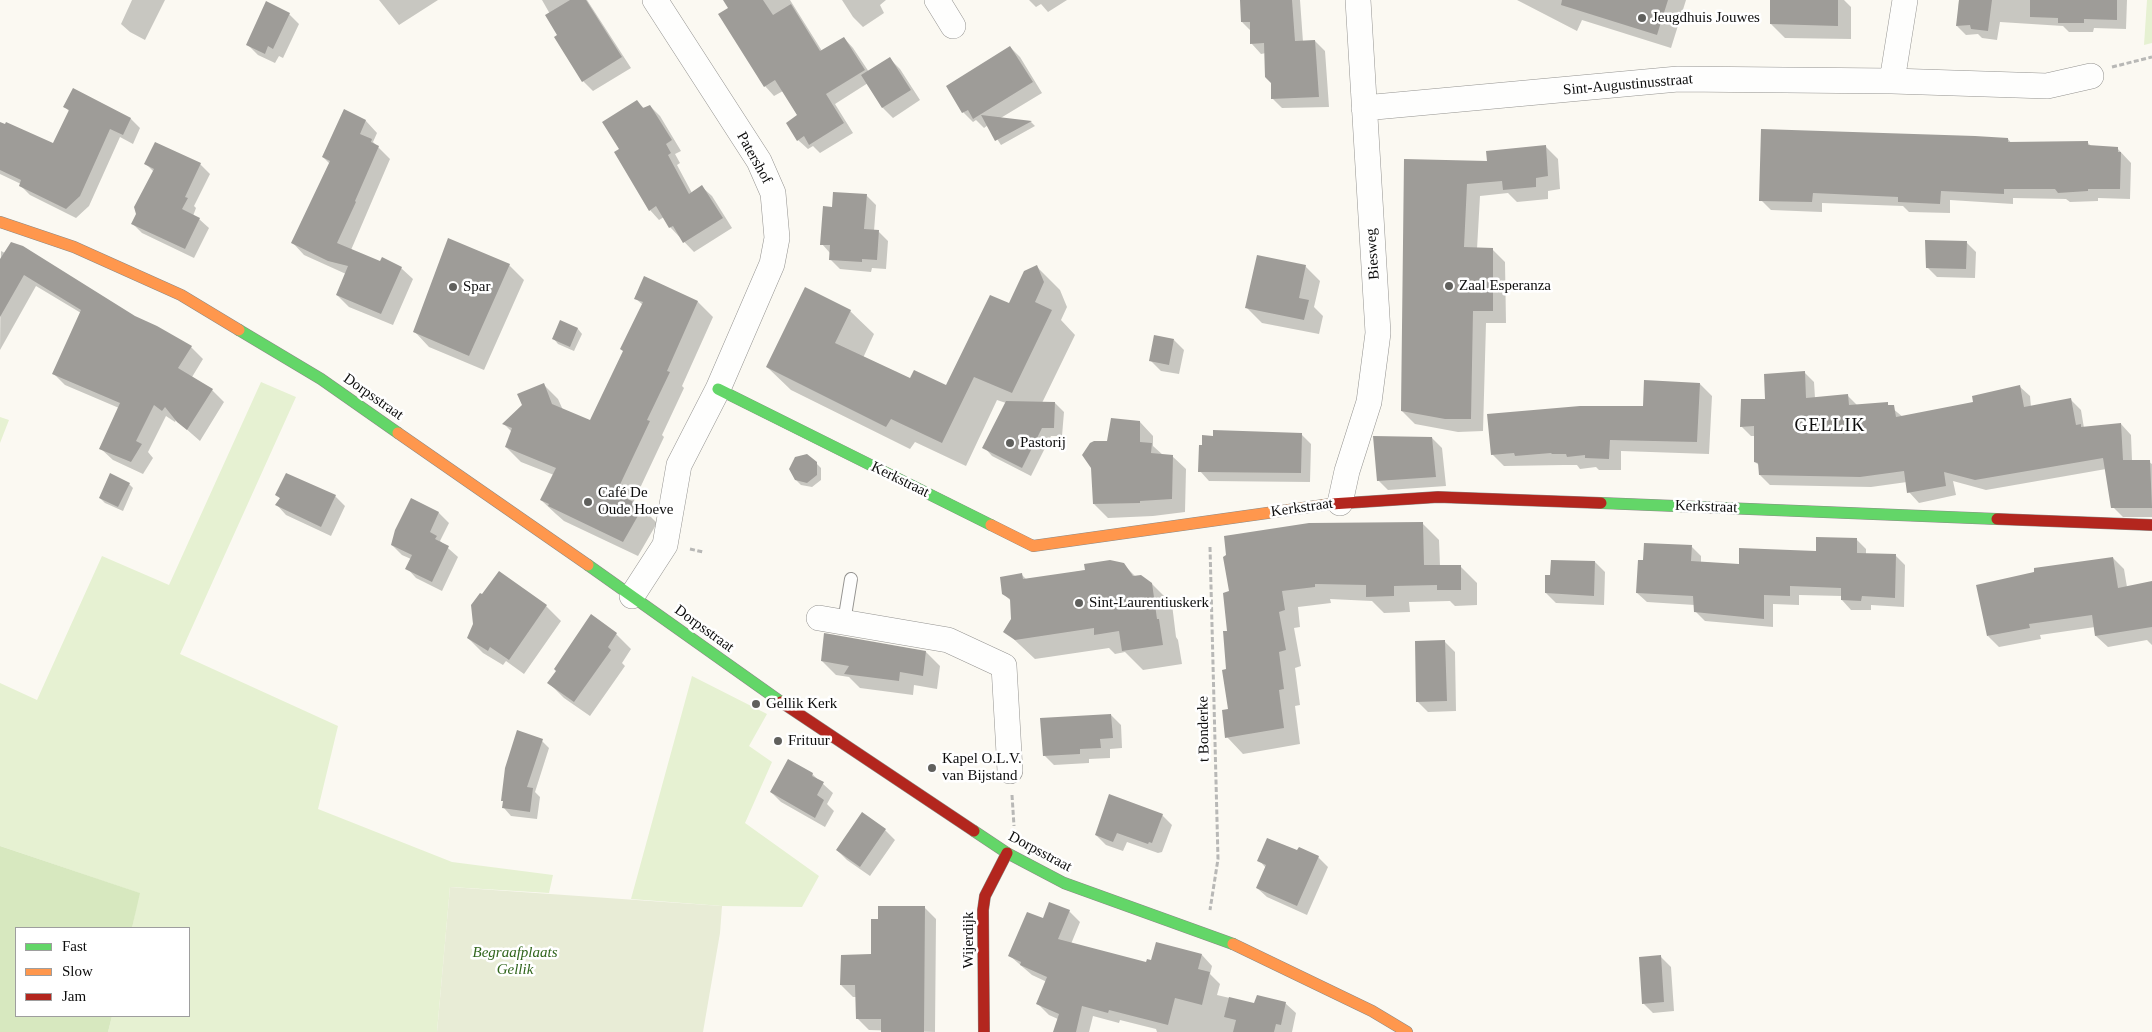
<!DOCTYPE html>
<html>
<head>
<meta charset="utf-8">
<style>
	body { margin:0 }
	#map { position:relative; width:2152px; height:1032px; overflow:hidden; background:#fbf9f2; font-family:Georgia,serif }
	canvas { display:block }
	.legend { position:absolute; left:15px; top:927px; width:175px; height:90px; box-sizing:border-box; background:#fff; border:1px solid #9e9e9e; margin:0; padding:6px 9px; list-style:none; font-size:15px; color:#0d0d0d }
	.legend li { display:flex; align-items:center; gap:10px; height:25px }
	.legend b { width:25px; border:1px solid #9e9e9e }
</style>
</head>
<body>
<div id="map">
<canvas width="2152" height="1032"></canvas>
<ul class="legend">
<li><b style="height:6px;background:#63d668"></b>Fast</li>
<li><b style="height:6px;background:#ff974d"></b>Slow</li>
<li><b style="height:6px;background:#b3261e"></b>Jam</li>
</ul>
</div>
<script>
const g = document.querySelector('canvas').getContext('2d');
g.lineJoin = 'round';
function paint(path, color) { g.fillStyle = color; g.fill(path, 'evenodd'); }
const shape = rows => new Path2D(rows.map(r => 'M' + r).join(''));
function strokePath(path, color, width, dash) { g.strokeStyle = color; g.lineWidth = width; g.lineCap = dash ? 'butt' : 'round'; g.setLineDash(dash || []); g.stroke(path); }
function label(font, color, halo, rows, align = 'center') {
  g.font = font + ' Georgia,serif'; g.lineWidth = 5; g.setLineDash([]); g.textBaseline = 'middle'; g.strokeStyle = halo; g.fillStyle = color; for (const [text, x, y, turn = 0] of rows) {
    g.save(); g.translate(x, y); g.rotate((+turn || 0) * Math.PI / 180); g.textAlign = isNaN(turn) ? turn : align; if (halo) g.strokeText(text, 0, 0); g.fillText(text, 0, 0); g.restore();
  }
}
const green = shape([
	[2147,0,2152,0,2152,43,2144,45],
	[261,382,296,397,180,654,338,726,318,809,452,862,553,875,549,893,450,887,437,1032,108,1032,112,1016,189,1016,189,928,132,928,139,893,0,846,0,683,37,700,102,556,169,585],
	[0,417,9,420,0,443],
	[692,676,767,714,749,746,772,762,745,823,819,876,802,907,722,906,631,899]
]);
const forest = shape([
	[0,846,140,893,132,928,16,928,16,1016,112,1016,108,1032,0,1032]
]);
const cemetery = shape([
	[450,887,722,906,720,933,703,1032,437,1032]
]);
const shadow = shape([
	[132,0,165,0,145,40,130,32,121,24],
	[379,0,438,0,399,25],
	[542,0,587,0,631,68,593,91,583,81,559,35,550,14],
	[744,0,790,0,822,51,844,38,853,48,869,72,890,59,900,69,920,100,893,118,883,108,868,83,835,104,853,133,820,153,813,146,808,149,798,140,798,116,783,91,774,96,765,86],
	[842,0,886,0,880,5,884,13,863,27,853,17],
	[1029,0,1067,0,1048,12,1041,4,1036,7],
	[1242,0,1300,0,1303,42,1315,41,1325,51,1329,107,1282,108,1272,98,1272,82,1266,53,1261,54,1252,44,1251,31,1242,22],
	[1517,0,1686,0,1671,48,1582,20,1577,31],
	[1771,0,1844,0,1851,7,1851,39,1785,38,1771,24],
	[1959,0,2127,0,2126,29,2094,28,2093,32,2069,32,2063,26,2000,22,1997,40,1982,38,1978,34,1966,35,1957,26],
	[289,14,299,24,283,58,279,56,275,63,258,55,248,45],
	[1010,47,1020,57,1042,93,999,119,1031,122,1035,126,1001,145,988,125,984,128,976,120,973,122,963,112],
	[74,90,131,119,140,128,133,144,120,137,89,206,76,218,30,195,20,185,21,184,0,174,0,124,53,145,70,112,65,107],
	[637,102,645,109,650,106,660,116,681,151,675,154,680,163,677,165,692,193,702,187,712,196,732,228,694,252,670,227,664,217,659,220,650,210,621,150],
	[345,111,366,121,377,133,373,142,390,159,351,250,380,263,401,268,413,279,393,325,349,307,337,295,346,274,304,255,293,243,330,164,323,157],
	[2008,139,2012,144,2087,142,2091,146,2117,148,2131,163,2130,199,2098,198,2098,201,2070,202,2066,199,2013,198,2013,204,1950,200,1950,213,1909,212,1903,206,1822,203,1822,212,1771,210,1761,200],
	[156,143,200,164,210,174,194,206,196,208,193,216,199,219,209,228,194,258,142,233,133,224,154,172,146,164],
	[1545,146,1558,159,1560,189,1548,191,1548,199,1517,202,1508,193,1480,196,1477,249,1492,249,1505,262,1506,323,1486,323,1483,431,1458,432,1415,424,1402,411,1405,160,1488,162],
	[866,195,876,205,874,231,878,231,888,241,886,269,872,268,871,272,840,269,830,259,830,253,822,244,833,208],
	[1926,242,1966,242,1976,252,1975,278,1937,277,1927,267],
	[1,251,134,317,191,347,203,359,192,377,212,390,224,402,200,441,176,420,175,422,166,416,148,452,153,458,143,474,113,460,100,448,119,408,65,385,53,373,81,313,36,286,0,350],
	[509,265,524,280,484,370,429,347,415,332],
	[1305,266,1320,281,1314,307,1323,316,1319,334,1262,323,1247,308],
	[1037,267,1060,290,1067,307,1061,320,1075,335,1042,403,1055,403,1064,412,1062,436,1051,436,1031,476,992,456,984,447,1006,403,997,400,966,466,915,442,910,449,791,390,767,367,850,311,874,334,863,358,910,380,946,387],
	[645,277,698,302,713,317,682,386,684,388,662,435,664,437,633,503,642,508,657,523,638,556,564,521,556,514,541,500,554,475,521,462,506,447,512,432,504,424,543,384,558,399,563,410,590,422,624,351,643,305,635,298],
	[561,322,578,329,582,334,574,351,558,344,554,339],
	[1174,340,1184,350,1179,374,1161,371,1151,361],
	[1804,372,1814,382,1815,398,1848,396,1858,406,1887,404,1903,417,1974,403,2019,386,2030,396,2031,407,2071,400,2081,410,2084,428,2121,424,2131,435,2132,461,2149,462,2152,464,2152,517,2123,517,2113,507,2106,469,1986,490,1953,481,1956,495,1919,503,1909,492,1907,482,1871,487,1770,485,1760,475,1760,466,1755,462,1756,436,1751,436,1741,426,1766,400],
	[1700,384,1712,396,1709,454,1621,451,1621,470,1599,470,1596,467,1580,469,1577,465,1564,465,1504,466,1492,454,1644,407],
	[1140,422,1153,436,1153,446,1163,455,1172,456,1186,469,1185,512,1153,516,1108,518,1094,504],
	[1301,434,1311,444,1310,482,1209,481,1200,471],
	[1432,438,1442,448,1446,486,1388,490,1378,480],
	[816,463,821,468,821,480,812,487,801,485,796,480],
	[129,484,133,488,123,511,105,503,100,498],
	[277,495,335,496,345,506,331,536,286,515,277,505,281,499],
	[412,499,439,513,449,523,440,541,458,557,442,591,416,578,407,568,411,559,402,555,392,545],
	[1423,524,1439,540,1440,566,1460,566,1477,583,1477,605,1455,606,1450,601,1409,602,1410,612,1384,613,1372,601,1330,599,1331,603,1298,607,1300,627,1294,628,1301,666,1295,668,1300,705,1295,706,1300,744,1243,754,1227,737,1230,710,1228,632,1224,594],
	[1856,539,1866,549,1866,555,1896,556,1905,565,1904,607,1871,605,1871,610,1851,610,1842,600,1842,596,1799,595,1799,605,1773,604,1773,627,1705,621,1695,611,1695,605,1647,602,1637,593,1644,561,1691,546,1701,556,1701,562,1740,565,1817,552],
	[2113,558,2124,569,2127,587,2152,583,2152,645,2147,640,2108,647,2096,636,2095,627,2040,635,2041,639,1999,647,1988,636],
	[1595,562,1605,572,1604,605,1556,603,1546,593,1552,576],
	[1123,564,1136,577,1152,584,1172,604,1176,637,1178,640,1182,664,1143,670,1125,652,1115,654,1109,648,1035,659,1005,631,1013,619,1011,601,1004,594,1022,575,1027,580],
	[546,606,561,621,524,674,506,661,503,665,483,653,468,638],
	[591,616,616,634,631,649,622,663,625,666,590,716,564,698,549,683],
	[1445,642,1455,652,1456,711,1428,712,1418,702],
	[926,652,940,666,937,689,914,685,913,695,860,688,849,677,836,675,822,661],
	[1111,715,1121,725,1122,748,1110,749,1110,758,1089,759,1089,763,1054,765,1044,755],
	[542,741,549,748,535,792,540,797,537,819,511,816,504,808],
	[812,774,833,793,827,804,834,811,825,827,781,802,771,792],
	[1162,815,1172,825,1162,852,1158,853,1127,842,1123,851,1106,845,1096,835],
	[885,830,895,840,870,876,847,860,837,850],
	[1298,852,1318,857,1328,867,1307,915,1267,897,1257,888,1266,868,1259,860],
	[924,907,936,919,935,1032,869,1030,857,1018,857,997,853,997,841,985,872,955,879,920],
	[1069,911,1080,922,1071,944,1147,964,1202,955,1212,966,1210,974,1220,984,1217,995,1255,1004,1285,1003,1296,1013,1292,1032,1157,1032,1156,1029,1120,1020,1119,1023,1093,1016,1089,1032,1054,1032,1058,1019,1049,1015,1038,1004,1047,982,1032,975,1010,956,1043,919],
	[1661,957,1671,967,1674,1011,1653,1013,1643,1003]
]);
const building = shape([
	[570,0,586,0,622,57,582,82,554,37,557,35,545,15],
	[723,0,763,0,773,15,791,4,820,51,844,37,865,70,826,94,844,123,809,145,804,136,797,141,786,123,797,115,775,80,764,87,718,14,728,8],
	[1240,0,1292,0,1295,41,1315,40,1319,97,1271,99,1271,83,1265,77,1264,43,1250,44,1250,22,1241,22],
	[1562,0,1668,0,1657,35,1561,5],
	[1770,0,1838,0,1838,26,1770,24],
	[1959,0,1992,0,1988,31,1971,29,1970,25,1956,26],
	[2030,0,2117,0,2117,20,2084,19,2084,23,2058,23,2058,18,2030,17],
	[266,1,290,13,273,49,268,46,265,54,246,45],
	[1010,46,1033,82,973,119,968,110,962,113,946,86],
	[890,57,911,90,882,108,861,75],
	[73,88,131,118,123,135,110,129,80,196,66,209,19,186,21,180,0,170,0,122,5,124,6,122,53,143,69,110,63,107],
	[637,100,643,108,650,105,672,140,666,144,671,153,668,155,689,194,702,185,723,218,683,243,673,226,669,228,656,206,649,211,614,152,619,149,602,122],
	[344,109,366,120,360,134,372,139,371,142,379,146,355,201,356,202,337,243,380,261,382,257,402,267,381,314,336,295,348,266,328,261,291,243,330,161,322,157],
	[981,115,1032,121,995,141],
	[1761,129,1975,136,2008,138,2008,142,2088,141,2088,145,2118,147,2118,152,2121,152,2120,189,2088,189,2088,191,2058,193,2055,189,2004,189,2004,194,1941,191,1940,204,1898,202,1898,197,1813,193,1812,202,1759,201],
	[155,142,201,163,185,197,188,198,182,209,200,218,185,249,131,224,136,214,134,207,154,169,144,164],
	[1546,145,1548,176,1536,178,1536,187,1503,190,1502,181,1467,184,1464,247,1493,248,1493,311,1473,311,1471,419,1445,419,1401,411,1404,159,1487,161,1486,151],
	[833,192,867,194,864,229,879,230,877,260,862,259,862,262,829,260,830,245,820,245,823,206,832,207],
	[448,238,510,264,469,356,413,332],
	[1925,240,1967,241,1966,269,1926,268],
	[11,242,23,246,135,316,157,326,192,346,178,368,213,389,187,430,177,422,165,407,162,411,154,405,136,441,142,444,131,462,99,449,120,403,52,374,81,310,24,275,0,317,0,259],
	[1257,255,1306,265,1299,298,1309,300,1304,320,1245,308],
	[1037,265,1044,282,1035,302,1052,310,1012,393,974,377,942,443,891,419,886,427,766,367,805,287,851,310,835,343,910,378,914,370,946,385,990,295,1009,303,1024,271],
	[644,276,698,301,667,371,670,372,647,420,650,421,616,493,643,507,623,542,548,506,549,504,540,500,556,468,505,447,512,428,502,424,522,405,517,394,544,383,552,404,590,420,623,351,620,349,643,302,634,299],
	[560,320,578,328,570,347,552,339],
	[1154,335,1174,339,1169,365,1149,361],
	[1805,371,1806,398,1848,394,1849,405,1888,402,1888,405,1894,405,1896,417,1973,402,1972,396,2020,385,2024,407,2071,398,2076,425,2081,424,2081,427,2121,423,2123,460,2150,460,2152,508,2111,508,2103,458,1975,480,1944,472,1946,486,1907,493,1904,471,1860,477,1759,475,1758,463,1754,462,1754,426,1740,427,1741,399,1765,399,1764,374],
	[1644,380,1700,383,1697,442,1610,440,1609,459,1585,458,1585,455,1567,457,1566,454,1552,454,1551,453,1515,456,1514,453,1491,455,1487,414,1580,406,1643,406],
	[1006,401,1055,402,1054,428,1042,428,1022,468,982,448],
	[1111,418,1140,421,1140,442,1152,443,1151,453,1173,455,1172,499,1140,501,1140,503,1093,504,1091,468,1082,455,1090,443,1094,441,1107,441],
	[1213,430,1302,433,1301,473,1198,472,1199,445,1202,445,1202,435,1213,436],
	[1373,436,1432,437,1436,477,1377,481],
	[807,454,817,462,817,475,807,483,795,480,789,469,795,457],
	[110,473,130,483,118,507,99,498],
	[286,473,336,495,321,527,275,505,280,498,275,495],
	[411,498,439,512,430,532,437,536,435,539,449,546,432,582,405,569,412,555,391,545,395,530],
	[1423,522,1424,565,1461,565,1461,590,1437,590,1437,585,1394,586,1394,596,1366,597,1366,585,1315,584,1315,587,1282,591,1285,610,1279,612,1286,650,1279,652,1284,689,1279,690,1284,728,1225,738,1222,710,1228,709,1222,670,1226,669,1223,631,1227,631,1223,593,1229,591,1223,557,1226,555,1224,536,1309,523],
	[1816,537,1857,538,1857,553,1896,554,1895,598,1862,596,1861,601,1841,600,1841,588,1790,586,1790,596,1764,595,1764,619,1694,612,1693,596,1636,593,1638,560,1643,560,1644,543,1692,545,1691,561,1739,564,1739,548,1816,551],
	[2113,557,2118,588,2152,581,2152,627,2095,636,2092,615,2029,624,2030,628,1987,636,1976,585,2034,572,2034,568],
	[1110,560,1124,563,1133,576,1141,575,1152,583,1157,619,1159,619,1163,645,1122,651,1119,631,1094,635,1094,628,1015,640,1003,632,1011,619,1010,599,1002,594,1000,577,1022,573,1023,579,1085,570,1084,564],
	[1551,560,1595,561,1594,596,1545,593,1545,575,1550,575],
	[499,571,547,605,509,660,490,647,488,651,467,638,473,624,471,605,480,593,482,594],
	[591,614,617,633,608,647,611,650,574,702,547,683,556,671,554,669],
	[824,633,926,651,923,676,900,672,899,681,844,674,849,666,821,661],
	[1445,640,1447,701,1416,702,1415,641],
	[1111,714,1113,738,1100,739,1101,748,1080,749,1080,754,1043,756,1040,718],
	[517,730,543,739,527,787,533,788,530,812,502,808,503,801,501,801,505,768],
	[788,759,813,773,812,776,824,782,817,795,824,800,815,818,770,792],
	[1109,794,1163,814,1152,843,1149,842,1148,844,1117,833,1113,842,1095,835],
	[862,812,886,829,860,867,836,850],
	[1267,838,1297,850,1299,847,1319,856,1297,906,1256,888,1266,865,1257,861],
	[1049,902,1070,910,1058,939,1146,962,1147,959,1151,960,1156,942,1202,954,1198,969,1210,972,1202,1005,1175,998,1168,1025,1109,1010,1108,1013,1082,1006,1076,1032,1053,1032,1059,1014,1036,1004,1047,977,1020,965,1021,962,1008,956,1027,912,1043,918],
	[878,906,925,906,924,1032,881,1032,881,1019,856,1019,855,985,840,985,841,955,871,954,871,919,878,919],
	[1661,955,1664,1002,1642,1004,1639,957],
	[1257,995,1286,1002,1281,1025,1276,1024,1274,1032,1233,1032,1236,1020,1224,1017,1229,997,1254,1003]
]);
const path = shape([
	[2112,67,2152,57],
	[1210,547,1218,859,1210,910],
	[690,549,703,552],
	[1012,795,1014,826]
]);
const lane = shape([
	[844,622,851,579]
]);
const street = shape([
	[937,0,953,26],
	[1892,81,1905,0],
	[1364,108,1678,79,1892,81,2047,86,2091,76],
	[1340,503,1347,471,1369,402,1378,333,1358,0],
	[632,596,665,545,679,465,718,389,772,264,777,238,773,193,759,161,655,0],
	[819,618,948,640,1004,666,1010,771]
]);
const fast = shape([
	[239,330,321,379,398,433],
	[718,389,991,525],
	[1601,503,1997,519],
	[588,565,781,702],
	[974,831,1007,853,1064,883,1233,944]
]);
const slow = shape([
	[0,222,74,247,181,295,239,330],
	[398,433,588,565],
	[991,525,1033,546,1331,504],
	[1233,944,1372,1011,1407,1032]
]);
const jam = shape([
	[1331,504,1438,497,1601,503],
	[1997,519,2152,525],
	[781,702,974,831],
	[984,1032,983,910,985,896,1007,853]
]);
const markers = [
	[1642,18,5,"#60605d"],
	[1449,286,5,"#60605d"],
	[453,287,5,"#60605d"],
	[1010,443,5,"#60605d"],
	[588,502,5,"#60605d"],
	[1079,603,5,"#60605d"],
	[756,704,5,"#60605d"],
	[778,741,5,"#60605d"],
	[932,768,5,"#60605d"]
];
const poiNames = [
	["Jeugdhuis Jouwes",1652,18],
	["Zaal Esperanza",1459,286],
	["Spar",463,287],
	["Pastorij",1020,443],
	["Café De",598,493],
	["Oude Hoeve",598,510],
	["Sint-Laurentiuskerk",1089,603],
	["Gellik Kerk",766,704],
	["Frituur",788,741],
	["Kapel O.L.V.",942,759],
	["van Bijstand",942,776]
];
const streetNames = [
	["Sint-Augustinusstraat",1628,85,-5],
	["Patershof",754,158,61],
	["Biesweg",1373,254,-94],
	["Dorpsstraat",373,397,35],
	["Kerkstraat",900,480,26],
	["Kerkstraat",1706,507,2],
	["Kerkstraat",1302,508,-8],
	["Dorpsstraat",704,629,36],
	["t Bonderke",1204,729,-91],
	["Dorpsstraat",1040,852,28],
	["Wijerdijk",969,940,-90]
];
const parkNames = [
	["Begraafplaats",515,953],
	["Gellik",515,970]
];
const quarterNames = [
	["GELLIK",1830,426]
];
paint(green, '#e6f1d2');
paint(forest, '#d7e8bf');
paint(cemetery, '#e8ecd6');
paint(shadow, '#0003');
paint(building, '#9e9c98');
strokePath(lane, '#949390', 14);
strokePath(street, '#949390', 26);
strokePath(fast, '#8b8a87', 12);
strokePath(slow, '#8b8a87', 12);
strokePath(jam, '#8b8a87', 12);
strokePath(path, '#b8b8b6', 3, [5, 2.5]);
strokePath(lane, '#fefefd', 12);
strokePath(street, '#fefefd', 25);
strokePath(fast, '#63d668', 11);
strokePath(slow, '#ff974d', 11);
strokePath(jam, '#b3261e', 11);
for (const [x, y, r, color] of markers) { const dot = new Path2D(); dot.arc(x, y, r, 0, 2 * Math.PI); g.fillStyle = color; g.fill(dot); strokePath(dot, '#fff', 2); }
label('15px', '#0d0d0d', '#fff', poiNames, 'left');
label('15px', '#0d0d0d', '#fff', streetNames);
label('italic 15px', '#31661d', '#fff', parkNames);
g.letterSpacing = '1px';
label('18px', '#0d0d0d', '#fff', quarterNames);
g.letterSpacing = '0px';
</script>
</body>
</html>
